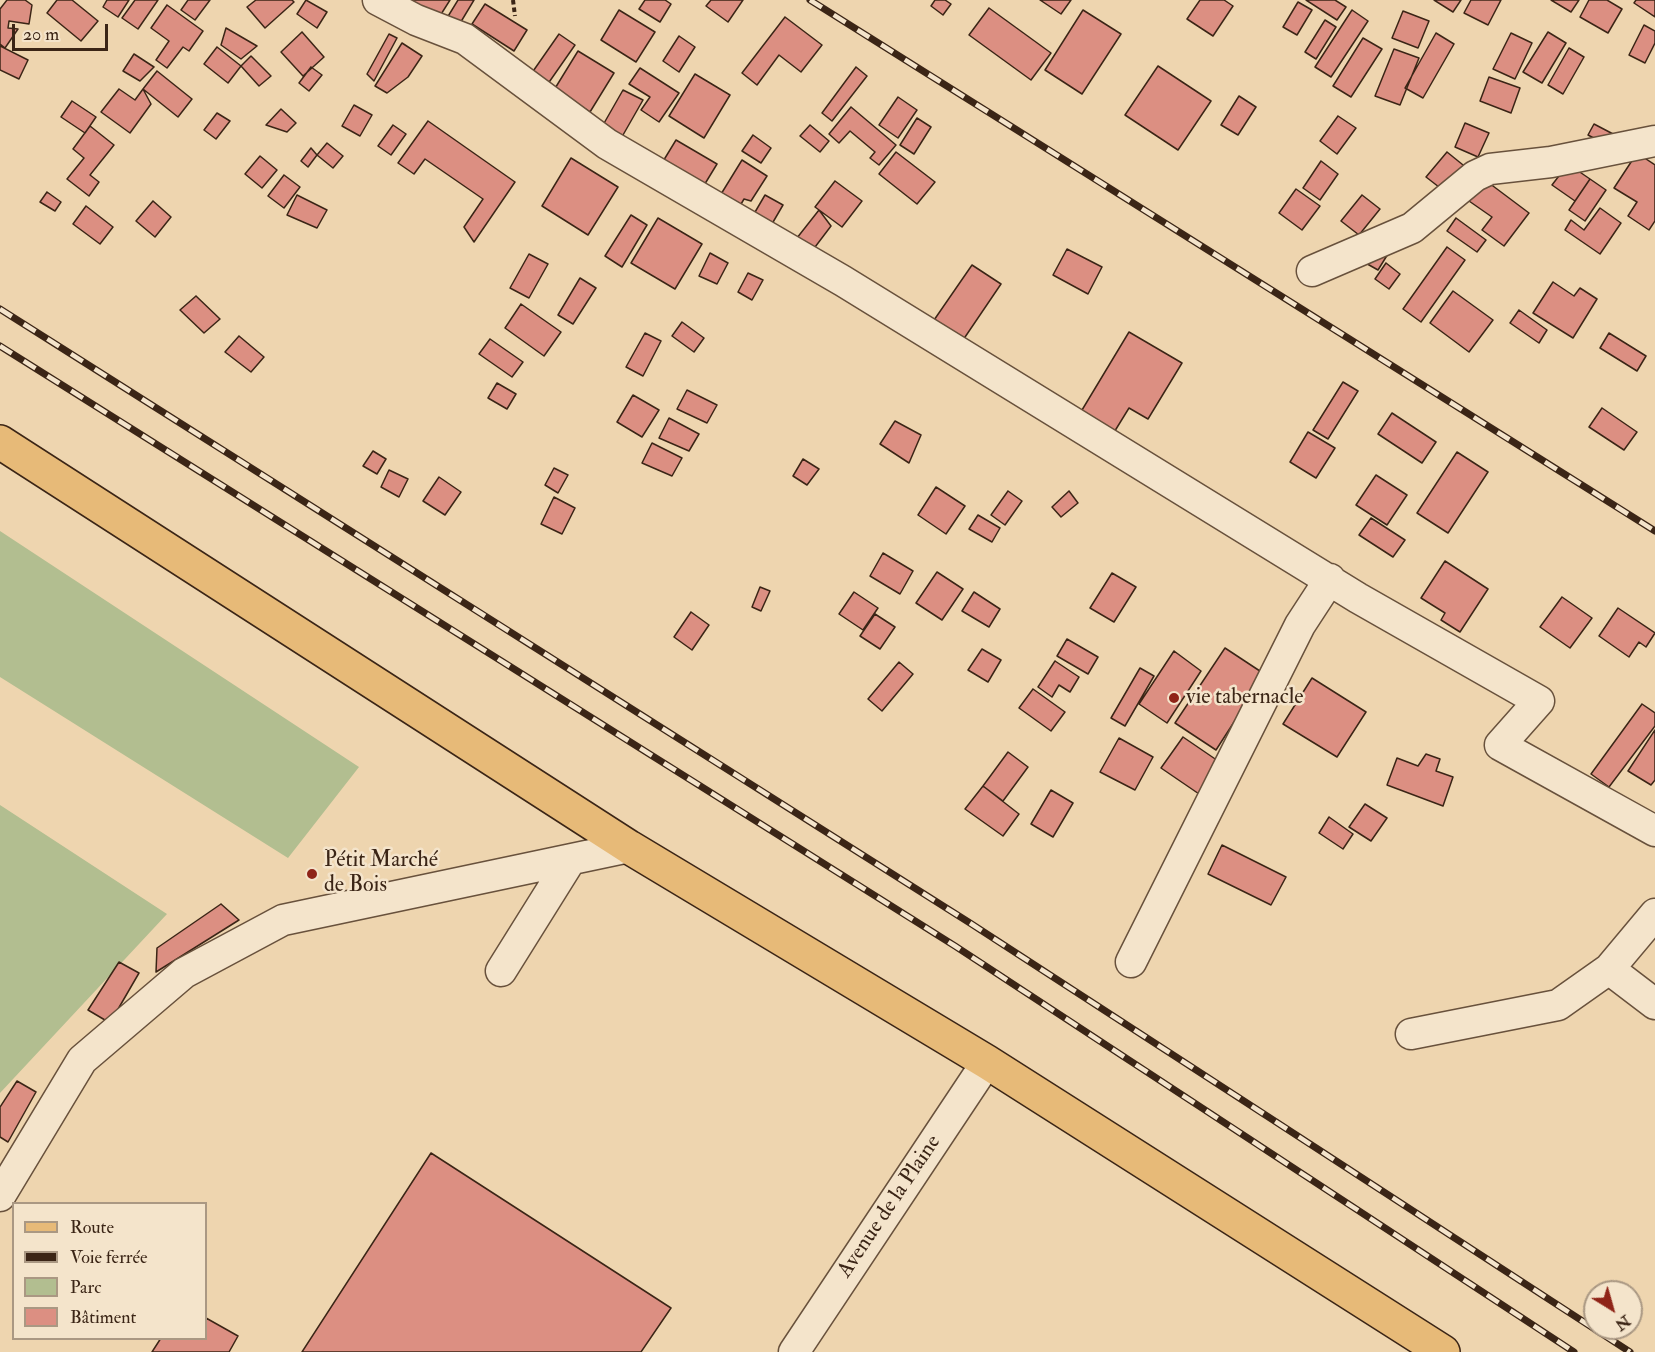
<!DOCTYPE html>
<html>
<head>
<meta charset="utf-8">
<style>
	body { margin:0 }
	#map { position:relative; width:1655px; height:1352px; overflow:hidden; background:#eed5af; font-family:"IM FELL Double Pica",serif }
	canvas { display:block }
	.legend { position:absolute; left:12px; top:1202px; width:195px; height:138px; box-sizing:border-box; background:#f4e4cb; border:2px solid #aa9883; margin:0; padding:8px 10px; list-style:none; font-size:18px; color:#3b2516 }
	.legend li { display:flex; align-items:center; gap:12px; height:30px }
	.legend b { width:30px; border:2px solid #aa9883 }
	.north { position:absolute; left:1583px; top:1280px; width:60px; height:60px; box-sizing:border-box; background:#f4e4cb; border:2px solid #aa9883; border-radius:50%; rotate:143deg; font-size:16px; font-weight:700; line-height:24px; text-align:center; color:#3b2516 }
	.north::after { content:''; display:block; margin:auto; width:21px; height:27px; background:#8f2418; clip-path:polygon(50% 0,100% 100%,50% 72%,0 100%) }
	.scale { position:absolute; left:12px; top:24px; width:96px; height:27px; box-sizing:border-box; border:3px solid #3b2516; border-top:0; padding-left:8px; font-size:18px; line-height:21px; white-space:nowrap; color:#3b2516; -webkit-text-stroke:4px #f4e4cb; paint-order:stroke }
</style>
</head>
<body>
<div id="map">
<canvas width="1655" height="1352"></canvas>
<ul class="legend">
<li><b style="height:8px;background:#e7ba78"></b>Route</li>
<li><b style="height:8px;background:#3b2516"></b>Voie ferrée</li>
<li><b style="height:16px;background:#b2be90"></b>Parc</li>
<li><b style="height:16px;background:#dc8f82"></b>Bâtiment</li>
</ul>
<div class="north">N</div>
<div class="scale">20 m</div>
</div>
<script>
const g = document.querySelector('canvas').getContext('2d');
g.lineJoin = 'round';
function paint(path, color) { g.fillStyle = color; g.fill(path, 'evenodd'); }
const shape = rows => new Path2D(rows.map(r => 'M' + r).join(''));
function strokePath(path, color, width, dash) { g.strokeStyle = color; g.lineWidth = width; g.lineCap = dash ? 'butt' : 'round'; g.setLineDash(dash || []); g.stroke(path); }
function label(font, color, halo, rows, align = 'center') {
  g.font = font + ' "IM FELL Double Pica",serif'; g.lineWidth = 5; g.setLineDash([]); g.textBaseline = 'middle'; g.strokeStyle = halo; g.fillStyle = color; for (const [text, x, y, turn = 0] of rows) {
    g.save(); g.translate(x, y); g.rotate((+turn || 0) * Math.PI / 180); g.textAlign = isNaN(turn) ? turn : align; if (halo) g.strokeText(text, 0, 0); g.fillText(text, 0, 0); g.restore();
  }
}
const green = shape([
	[0,531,359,767,288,858,0,677],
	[0,805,167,914,0,1093]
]);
const building = shape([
	[7,0,25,0,32,5,29,24,9,21,8,28,18,29,5,48,0,44,0,9,7,0],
	[57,0,72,0,98,21,81,41,47,13,57,0],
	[107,0,129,0,118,17,103,7,107,0],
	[135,0,158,0,138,29,122,18,135,0],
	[188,0,210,0,195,20,181,10,188,0],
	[256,0,292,0,294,2,265,28,247,7,256,0],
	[306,0,327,12,317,28,297,14,306,0],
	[413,0,450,0,438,19,411,2,413,0],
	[458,0,474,0,459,25,447,18,458,0],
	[645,0,665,0,671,4,660,22,639,9,645,0],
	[711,0,743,0,728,22,706,6,711,0],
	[935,0,945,0,951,4,943,15,931,6,935,0],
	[1040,0,1071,0,1061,14,1040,0],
	[1200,0,1224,0,1233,6,1213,36,1187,19,1200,0],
	[1306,0,1335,0,1346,7,1337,20,1306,0],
	[1434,0,1461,0,1453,12,1434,0],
	[1471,0,1501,0,1488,25,1464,13,1471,0],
	[1551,0,1579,0,1571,12,1551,0],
	[1589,0,1607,0,1622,9,1608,33,1580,17,1589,0],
	[1636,0,1655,0,1655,17,1634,3,1636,0],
	[1298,2,1312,10,1297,35,1283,27,1298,2],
	[485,4,527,30,514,51,472,24,485,4],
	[167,5,203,31,189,51,183,47,167,68,156,60,169,41,151,28,167,5],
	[989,8,1051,53,1031,80,969,35,989,8],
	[619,10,655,32,636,62,601,40,619,10],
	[1083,10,1121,34,1082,94,1045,70,1083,10],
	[1352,10,1368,21,1331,77,1315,67,1352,10],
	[1403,11,1429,21,1418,48,1392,38,1403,11],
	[785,17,822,45,801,72,779,55,757,85,742,73,785,17],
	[1325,20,1336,27,1316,59,1305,52,1325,20],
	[1644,25,1655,31,1655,43,1645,63,1629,55,1644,25],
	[226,28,257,46,241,59,221,45,226,28],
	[302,32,324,57,303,76,281,52,302,32],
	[1548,32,1566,43,1542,83,1523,72,1548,32],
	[1436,33,1454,44,1423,98,1405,88,1436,33],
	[1511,33,1532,43,1515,79,1493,69,1511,33],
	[389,34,397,38,374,81,367,74,389,34],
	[559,34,575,45,545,88,529,77,559,34],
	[679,36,695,47,679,72,663,61,679,36],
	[1363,38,1382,49,1351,97,1333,86,1363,38],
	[402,43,422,56,408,77,387,93,375,86,402,43],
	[0,46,28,60,19,79,0,70,0,46],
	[217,47,241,66,228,83,204,64,217,47],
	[1569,48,1584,57,1563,94,1548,85,1569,48],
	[1394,49,1419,58,1400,105,1375,96,1394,49],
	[578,51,614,73,590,112,554,90,578,51],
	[134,54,154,67,140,81,123,71,134,54],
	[251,56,271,76,259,86,241,66,251,56],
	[1158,66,1211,101,1178,150,1125,115,1158,66],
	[311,67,322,75,309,91,299,83,311,67],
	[856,67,867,76,832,121,822,113,856,67],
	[640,68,679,93,659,122,641,110,650,97,629,84,640,68],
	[157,71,192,99,178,117,143,89,157,71],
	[695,74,730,95,704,138,669,116,695,74],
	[1489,77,1520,88,1511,113,1480,101,1489,77],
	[119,89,135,100,143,89,151,104,130,133,101,112,119,89],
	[623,90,643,100,619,142,599,132,623,90],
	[1239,96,1256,107,1238,135,1221,125,1239,96],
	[898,97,917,110,898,138,879,125,898,97],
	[72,101,96,117,85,133,61,117,72,101],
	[354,105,372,115,360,136,342,126,354,105],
	[851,107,896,145,879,165,870,158,875,152,850,131,839,143,829,134,851,107],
	[281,109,296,123,287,132,266,125,281,109],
	[217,113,230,121,216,139,204,130,217,113],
	[1338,116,1356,128,1337,154,1320,141,1338,116],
	[917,118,931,127,914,154,900,145,917,118],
	[428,121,515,182,474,242,464,227,483,199,425,159,414,174,398,163,428,121],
	[1465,123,1489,133,1478,157,1455,147,1465,123],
	[1594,124,1615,135,1609,146,1588,135,1594,124],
	[393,125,406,134,391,155,378,146,393,125],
	[810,125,829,141,820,152,800,136,810,125],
	[90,126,114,145,90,175,99,182,89,196,67,179,84,158,73,149,90,126],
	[753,135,771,148,761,163,742,151,753,135],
	[676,140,717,164,703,187,662,163,676,140],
	[327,143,343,156,333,168,317,155,327,143],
	[311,148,317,155,308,167,301,161,311,148],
	[896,152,935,182,917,204,879,174,896,152],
	[1447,152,1468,169,1448,194,1426,177,1447,152],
	[1637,153,1655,165,1655,221,1649,230,1628,216,1637,202,1614,188,1637,153],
	[260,156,277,170,262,188,245,174,260,156],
	[571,158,618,187,588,235,542,206,571,158],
	[742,160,767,176,751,201,744,199,737,211,718,199,742,160],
	[1321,161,1338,174,1320,200,1303,188,1321,161],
	[1568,164,1590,179,1575,201,1552,185,1568,164],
	[284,175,300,187,284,208,268,196,284,175],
	[1590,179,1606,190,1585,221,1569,210,1590,179],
	[1485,180,1529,213,1504,246,1482,230,1492,217,1469,201,1485,180],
	[835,181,862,201,842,227,815,207,835,181],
	[1296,189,1320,206,1302,230,1279,213,1296,189],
	[47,192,61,202,55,211,40,202,47,192],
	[297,195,327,210,317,228,287,215,297,195],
	[765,195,783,205,769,229,751,219,765,195],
	[1362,195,1380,209,1359,235,1341,221,1362,195],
	[153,201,171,217,155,237,136,221,153,201],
	[86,206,113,227,100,244,73,224,86,206],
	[1600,208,1621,223,1600,254,1565,230,1571,220,1584,230,1600,208],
	[819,210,831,226,809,255,793,243,819,210],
	[631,215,647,225,622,267,605,256,631,215],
	[658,218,702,244,675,289,631,263,658,218],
	[1456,218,1486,240,1477,252,1447,231,1456,218],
	[1447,247,1465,260,1421,322,1403,309,1447,247],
	[1067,249,1102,267,1088,294,1053,275,1067,249],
	[1391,249,1378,270,1362,261,1391,249],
	[710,253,728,263,717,284,699,276,710,253],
	[529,254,548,264,529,298,510,288,529,254],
	[1386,263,1400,274,1389,289,1375,279,1386,263],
	[972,265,1001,284,961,343,932,323,972,265],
	[748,273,763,280,752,300,738,292,748,273],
	[580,278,596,288,573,324,558,315,580,278],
	[1553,282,1574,296,1580,288,1597,299,1573,338,1533,313,1553,282],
	[1453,291,1493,320,1469,352,1430,323,1453,291],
	[196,296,220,319,204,333,180,310,196,296],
	[521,304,561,332,544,356,505,328,521,304],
	[1519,310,1547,330,1539,343,1510,323,1519,310],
	[682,322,704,338,694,352,672,336,682,322],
	[1129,332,1182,363,1148,419,1129,408,1113,434,1079,415,1129,332],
	[645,333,661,341,643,376,626,367,645,333],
	[1609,333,1646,356,1637,371,1600,348,1609,333],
	[239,336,264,357,251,372,225,352,239,336],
	[490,339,523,362,512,377,479,354,490,339],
	[1343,382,1358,391,1328,439,1313,430,1343,382],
	[497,383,516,394,507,409,488,398,497,383],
	[687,390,717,405,707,423,677,409,687,390],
	[633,395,659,410,642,437,617,422,633,395],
	[1602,408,1637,432,1624,450,1589,427,1602,408],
	[1392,413,1436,442,1422,463,1378,434,1392,413],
	[669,418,699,434,689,451,659,438,669,418],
	[895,421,921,435,909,463,880,444,895,421],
	[1308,432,1335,448,1316,478,1290,462,1308,432],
	[652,443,682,458,672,476,642,463,652,443],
	[373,451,386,459,377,474,363,466,373,451],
	[1457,452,1488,472,1448,533,1417,513,1457,452],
	[803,459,819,469,807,485,793,476,803,459],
	[554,468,568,475,558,493,545,485,554,468],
	[389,470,408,479,399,497,381,487,389,470],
	[1376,475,1407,495,1387,525,1356,505,1376,475],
	[439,477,461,492,445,515,423,501,439,477],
	[936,487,965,506,946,534,918,515,936,487],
	[1008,491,1022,501,1005,525,991,515,1008,491],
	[1069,491,1078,503,1061,517,1052,507,1069,491],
	[554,497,575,508,562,534,541,524,554,497],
	[978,515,1000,528,992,542,969,529,978,515],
	[1371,518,1405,540,1393,557,1359,535,1371,518],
	[883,553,913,571,900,594,870,576,883,553],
	[1445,561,1488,589,1460,632,1441,620,1445,613,1421,598,1445,561],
	[937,572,963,589,942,620,916,603,937,572],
	[1112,573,1136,587,1114,622,1090,608,1112,573],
	[760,587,770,591,761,611,752,607,760,587],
	[854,592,878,608,863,630,839,614,854,592],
	[974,592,1000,609,989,627,962,611,974,592],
	[1562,597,1592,618,1570,648,1540,627,1562,597],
	[1618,608,1655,633,1646,647,1639,642,1629,657,1599,636,1618,608],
	[691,612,709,625,692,650,674,637,691,612],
	[875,614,895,627,880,649,860,636,875,614],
	[1067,639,1098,657,1088,674,1057,656,1067,639],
	[1225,648,1272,679,1236,719,1216,750,1175,723,1225,648],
	[982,649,1001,660,988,682,968,670,982,649],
	[1174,651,1201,671,1167,723,1139,704,1174,651],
	[1055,661,1079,677,1070,692,1059,685,1052,697,1038,687,1055,661],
	[899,662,913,674,882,711,868,699,899,662],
	[1140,668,1154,676,1125,726,1111,718,1140,668],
	[1312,678,1366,712,1337,757,1283,724,1312,678],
	[1033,689,1065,712,1051,731,1019,708,1033,689],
	[1642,704,1655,713,1655,726,1609,787,1591,774,1642,704],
	[1655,730,1655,780,1651,785,1628,771,1655,730],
	[1183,737,1224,765,1202,796,1161,768,1183,737],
	[1119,738,1153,757,1135,790,1100,772,1119,738],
	[1008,752,1028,767,1003,801,983,786,1008,752],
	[1426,754,1440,759,1436,771,1453,777,1443,806,1387,785,1397,758,1418,766,1426,754],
	[983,786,1019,814,1003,836,965,809,983,786],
	[1051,790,1073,803,1053,837,1031,824,1051,790],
	[1365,804,1387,818,1371,841,1349,827,1365,804],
	[1329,817,1353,834,1343,849,1319,833,1329,817],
	[1222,845,1286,877,1271,905,1208,874,1222,845],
	[221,904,239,920,156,972,157,948,221,904],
	[119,962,139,973,110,1023,88,1010,119,962],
	[17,1081,36,1092,8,1142,0,1137,0,1107,17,1081],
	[431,1153,671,1308,641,1352,302,1352,431,1153],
	[206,1318,238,1336,229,1352,152,1352,161,1338,206,1338,206,1318]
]);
const path = shape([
	[513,0,515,16]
]);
const street = shape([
	[378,0,416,20,465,39,607,144,843,281,1358,598,1539,701,1500,745,1655,831],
	[1312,271,1412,228,1475,176,1490,169,1551,162,1655,141],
	[1131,962,1300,625,1330,579],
	[1609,969,1655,1004],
	[501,971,571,859],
	[1411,1034,1558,1005,1609,969,1655,914],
	[0,1196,82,1060,184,973,283,920,629,847],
	[794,1352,987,1062]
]);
const primary = shape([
	[0,442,629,847,987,1062,1443,1352]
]);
const rail = shape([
	[810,0,1655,531],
	[0,309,970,923,1630,1352],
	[0,346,955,946,1574,1352]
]);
const markers = [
	[1174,698,6,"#8f2418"],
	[312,874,6,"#8f2418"]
];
const poiNames = [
	["vie tabernacle",1186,698],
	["Pétit Marché",324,861],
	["de Bois",324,886]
];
const streetNames = [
	["Avenue de la Plaine",890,1207,-56]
];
paint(green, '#b2be90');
paint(building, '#dc8f82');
strokePath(building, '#3b2516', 1.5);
strokePath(street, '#68513c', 33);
strokePath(primary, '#3b2516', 36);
strokePath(path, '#3b2516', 4, [4.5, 3]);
strokePath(street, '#f4e4cb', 30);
strokePath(primary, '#e7ba78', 33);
strokePath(rail, '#3b2516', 7);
strokePath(rail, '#f4e4cb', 4.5, [14]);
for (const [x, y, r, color] of markers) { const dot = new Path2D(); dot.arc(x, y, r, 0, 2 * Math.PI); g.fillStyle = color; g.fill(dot); strokePath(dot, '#f4e4cb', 2); }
label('22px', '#3b2516', '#f4e4cb', poiNames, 'left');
label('22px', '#3b2516', '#f4e4cb', streetNames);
</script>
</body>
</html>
